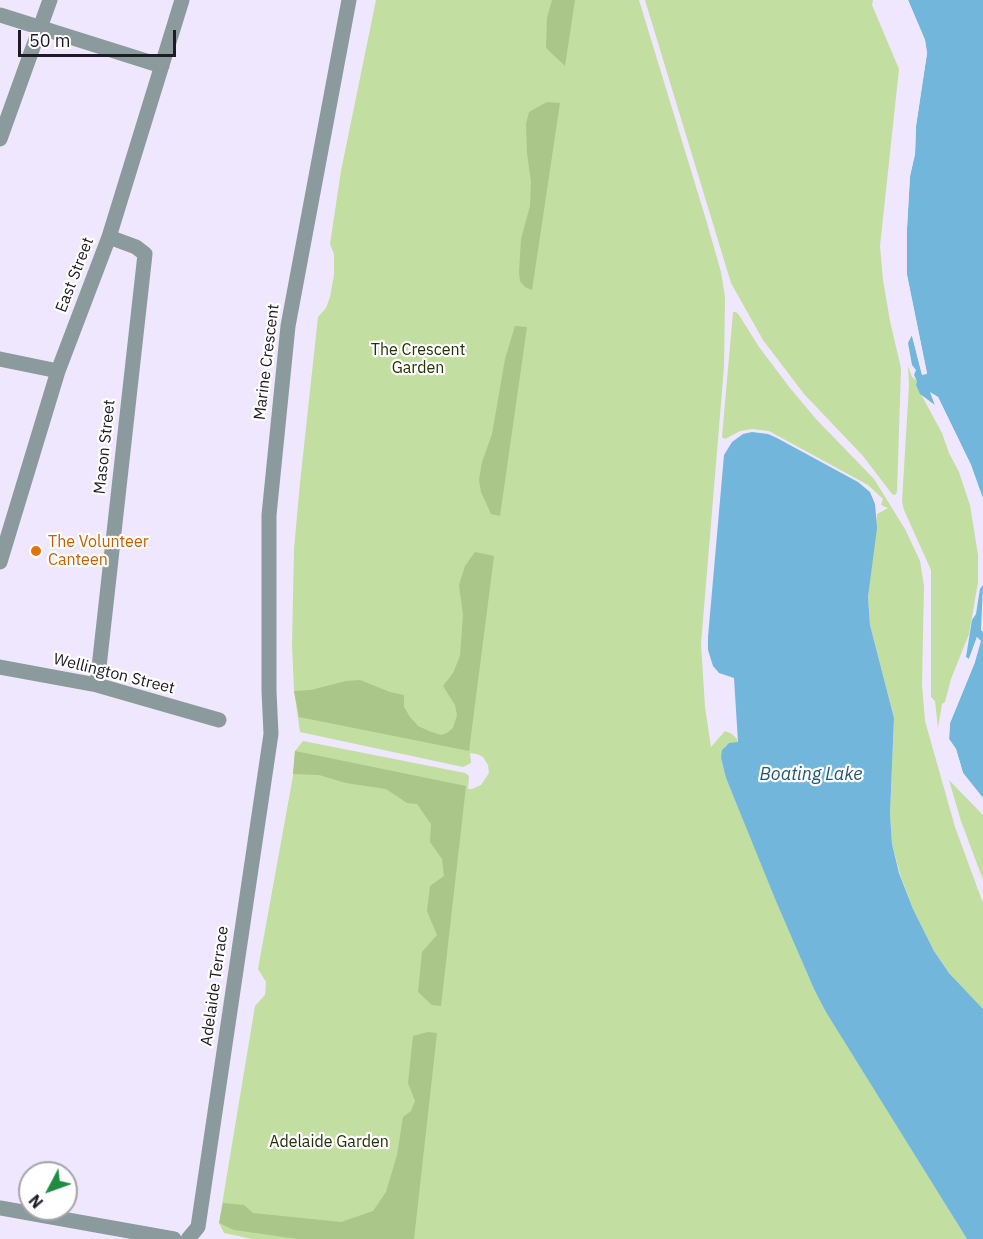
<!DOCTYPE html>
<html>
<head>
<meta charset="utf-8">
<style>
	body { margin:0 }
	#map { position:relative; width:983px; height:1239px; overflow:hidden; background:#efe7fe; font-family:"IBM Plex Sans",sans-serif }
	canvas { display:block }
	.north { position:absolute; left:18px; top:1161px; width:60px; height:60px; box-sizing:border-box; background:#fff; border:2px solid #a5a4a8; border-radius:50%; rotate:229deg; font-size:16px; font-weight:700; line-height:24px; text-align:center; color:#1f1b25 }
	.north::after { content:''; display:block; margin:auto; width:21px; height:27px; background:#1f8c44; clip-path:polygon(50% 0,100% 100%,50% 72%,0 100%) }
	.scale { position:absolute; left:18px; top:30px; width:158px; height:27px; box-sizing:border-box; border:3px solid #1f1b25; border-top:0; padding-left:8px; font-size:18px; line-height:21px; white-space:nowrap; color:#1f1b25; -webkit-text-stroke:4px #fff; paint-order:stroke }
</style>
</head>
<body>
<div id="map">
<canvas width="983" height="1239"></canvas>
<div class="north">N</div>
<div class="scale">50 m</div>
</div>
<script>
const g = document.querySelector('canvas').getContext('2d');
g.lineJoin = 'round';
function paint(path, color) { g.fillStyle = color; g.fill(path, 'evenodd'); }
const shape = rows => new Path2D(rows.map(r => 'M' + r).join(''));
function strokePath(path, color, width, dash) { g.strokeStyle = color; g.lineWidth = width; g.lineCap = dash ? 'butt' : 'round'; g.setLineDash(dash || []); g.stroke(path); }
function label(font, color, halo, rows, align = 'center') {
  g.font = font + ' "IBM Plex Sans",sans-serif'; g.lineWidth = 4.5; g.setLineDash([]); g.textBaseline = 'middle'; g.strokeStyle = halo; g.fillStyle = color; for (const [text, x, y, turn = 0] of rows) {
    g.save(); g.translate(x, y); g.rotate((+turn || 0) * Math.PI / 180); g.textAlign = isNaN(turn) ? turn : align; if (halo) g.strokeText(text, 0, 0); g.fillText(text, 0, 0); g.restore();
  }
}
const green = shape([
	[376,0,639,0,707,223,721,272,725,297,724,367,701,644,705,707,711,747,725,731,732,734,737,739,738,742,725,746,721,758,726,778,814,989,967,1239,252,1239,224,1233,219,1223,255,1006,265,995,266,982,258,969,293,776,295,751,303,741,465,773,469,776,468,789,472,789,481,785,489,773,488,765,483,757,477,754,470,753,471,763,463,767,300,732,294,690,292,645,294,549,300,483,318,317,326,308,330,297,334,275,334,254,330,244,341,171],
	[645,0,873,0,872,5,899,69,880,246,883,280,890,321,901,368,897,492,895,495,892,494,863,456,804,394,763,340,731,283],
	[733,312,736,312,739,315,759,347,790,388,816,419,874,479,905,529,920,561,924,586,922,685,925,721,955,827,983,903,983,1009,949,973,934,951,913,909,900,874,892,844,890,814,894,718,870,625,868,597,877,514,888,508,881,505,883,499,868,485,769,431,752,429,740,431,725,439,722,437],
	[908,366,912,377,918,381,916,385,942,433,949,453,959,472,970,505,978,555,978,582,969,634,951,679,945,702,942,704,938,728,935,701,931,697,931,570,904,510,902,502,909,385],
	[949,780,983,815,983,880,961,821]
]);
const forest = shape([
	[552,0,575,0,565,66,546,48,547,18],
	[547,102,560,103,532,290,525,287,520,281,519,272,521,239,530,206,531,182,527,153,526,124,529,112],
	[515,326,527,327,500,516,491,514,481,492,479,480,482,462,492,434,505,359],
	[475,552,494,556,469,751,299,717,294,691,311,690,346,681,360,680,390,692,404,695,404,707,410,717,418,726,429,731,441,735,447,733,453,728,457,715,455,705,443,686,453,673,460,656,463,615,459,585,465,566],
	[295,751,466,786,441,1006,432,1005,418,992,422,952,437,935,427,911,430,886,444,876,442,859,430,842,431,824,417,804,407,803,386,789,346,783,319,775,293,774],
	[428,1032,437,1033,414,1239,298,1239,234,1230,219,1223,223,1203,244,1205,253,1213,341,1222,373,1211,386,1192,397,1155,403,1117,411,1111,415,1101,408,1083,413,1036]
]);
const water = shape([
	[908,0,983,0,983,498,971,465,938,397,931,393,935,405,920,394,916,385,917,381,914,375,916,370,912,365,908,343,912,335,922,374,927,373,907,275,907,228,910,176,915,154,916,126,927,53,925,40],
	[752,432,768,434,777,438,858,482,870,492,875,504,877,528,868,597,870,625,894,718,890,814,892,844,899,873,913,909,934,951,949,973,983,1009,983,1239,967,1239,826,1012,814,989,776,901,726,778,721,758,722,750,729,743,738,742,734,678,719,673,713,666,708,650,708,637,724,455,732,442,743,434],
	[983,585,981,630,983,632,983,798,963,773,956,749,949,739,950,723,975,662,977,637,969,659,966,657,972,620,976,614,980,589]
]);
const pier = shape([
	[905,0,908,0,925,40,927,53,916,126,915,154,910,176,907,228,907,275,927,374,922,375,912,336,909,334,914,334,918,346,904,275,904,228,907,176,912,154,913,126,924,53,922,41],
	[930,392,938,397,971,465,983,501,980,499,968,466,936,399,938,405,936,408],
	[977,637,981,641,975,662,950,723,949,739,956,749,963,773,983,798,983,801,960,774,953,750,946,739,948,723,972,661,976,649,971,661,966,661,969,659]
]);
const minor = shape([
	[0,15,162,66],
	[0,139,50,0],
	[0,359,58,371],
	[0,562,58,371,109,237,182,0],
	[0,667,97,685,219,720],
	[97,685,145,254,136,247,109,237],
	[0,1208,174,1239],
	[188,1239,198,1227,271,734,269,691,269,515,288,326,349,0]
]);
const markers = [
	[36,551,6,"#e8710a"]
];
const streetNames = [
	["East Street",75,275,-69],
	["Marine Crescent",267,362,-83],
	["Mason Street",105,447,-84],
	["Wellington Street",114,674,14],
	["Adelaide Terrace",215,986,-82]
];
const parkNames = [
	["The Crescent",418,350],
	["Garden",418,368],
	["Adelaide Garden",329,1142]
];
const foodNames = [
	["The Volunteer",48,542],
	["Canteen",48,560]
];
const waterNames = [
	["Boating Lake",811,775]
];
paint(green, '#c2dea0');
paint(forest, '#aac688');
paint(water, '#72b6dc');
paint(pier, '#efe7fe');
strokePath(minor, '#8b9a9c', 15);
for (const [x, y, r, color] of markers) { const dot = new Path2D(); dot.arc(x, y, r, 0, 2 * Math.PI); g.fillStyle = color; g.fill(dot); strokePath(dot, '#fff', 2); }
label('16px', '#1f1b25', '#fff', streetNames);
label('16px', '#233305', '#fff', parkNames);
label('16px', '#c56008', '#fff', foodNames, 'left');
label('italic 18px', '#245873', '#fff', waterNames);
</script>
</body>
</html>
